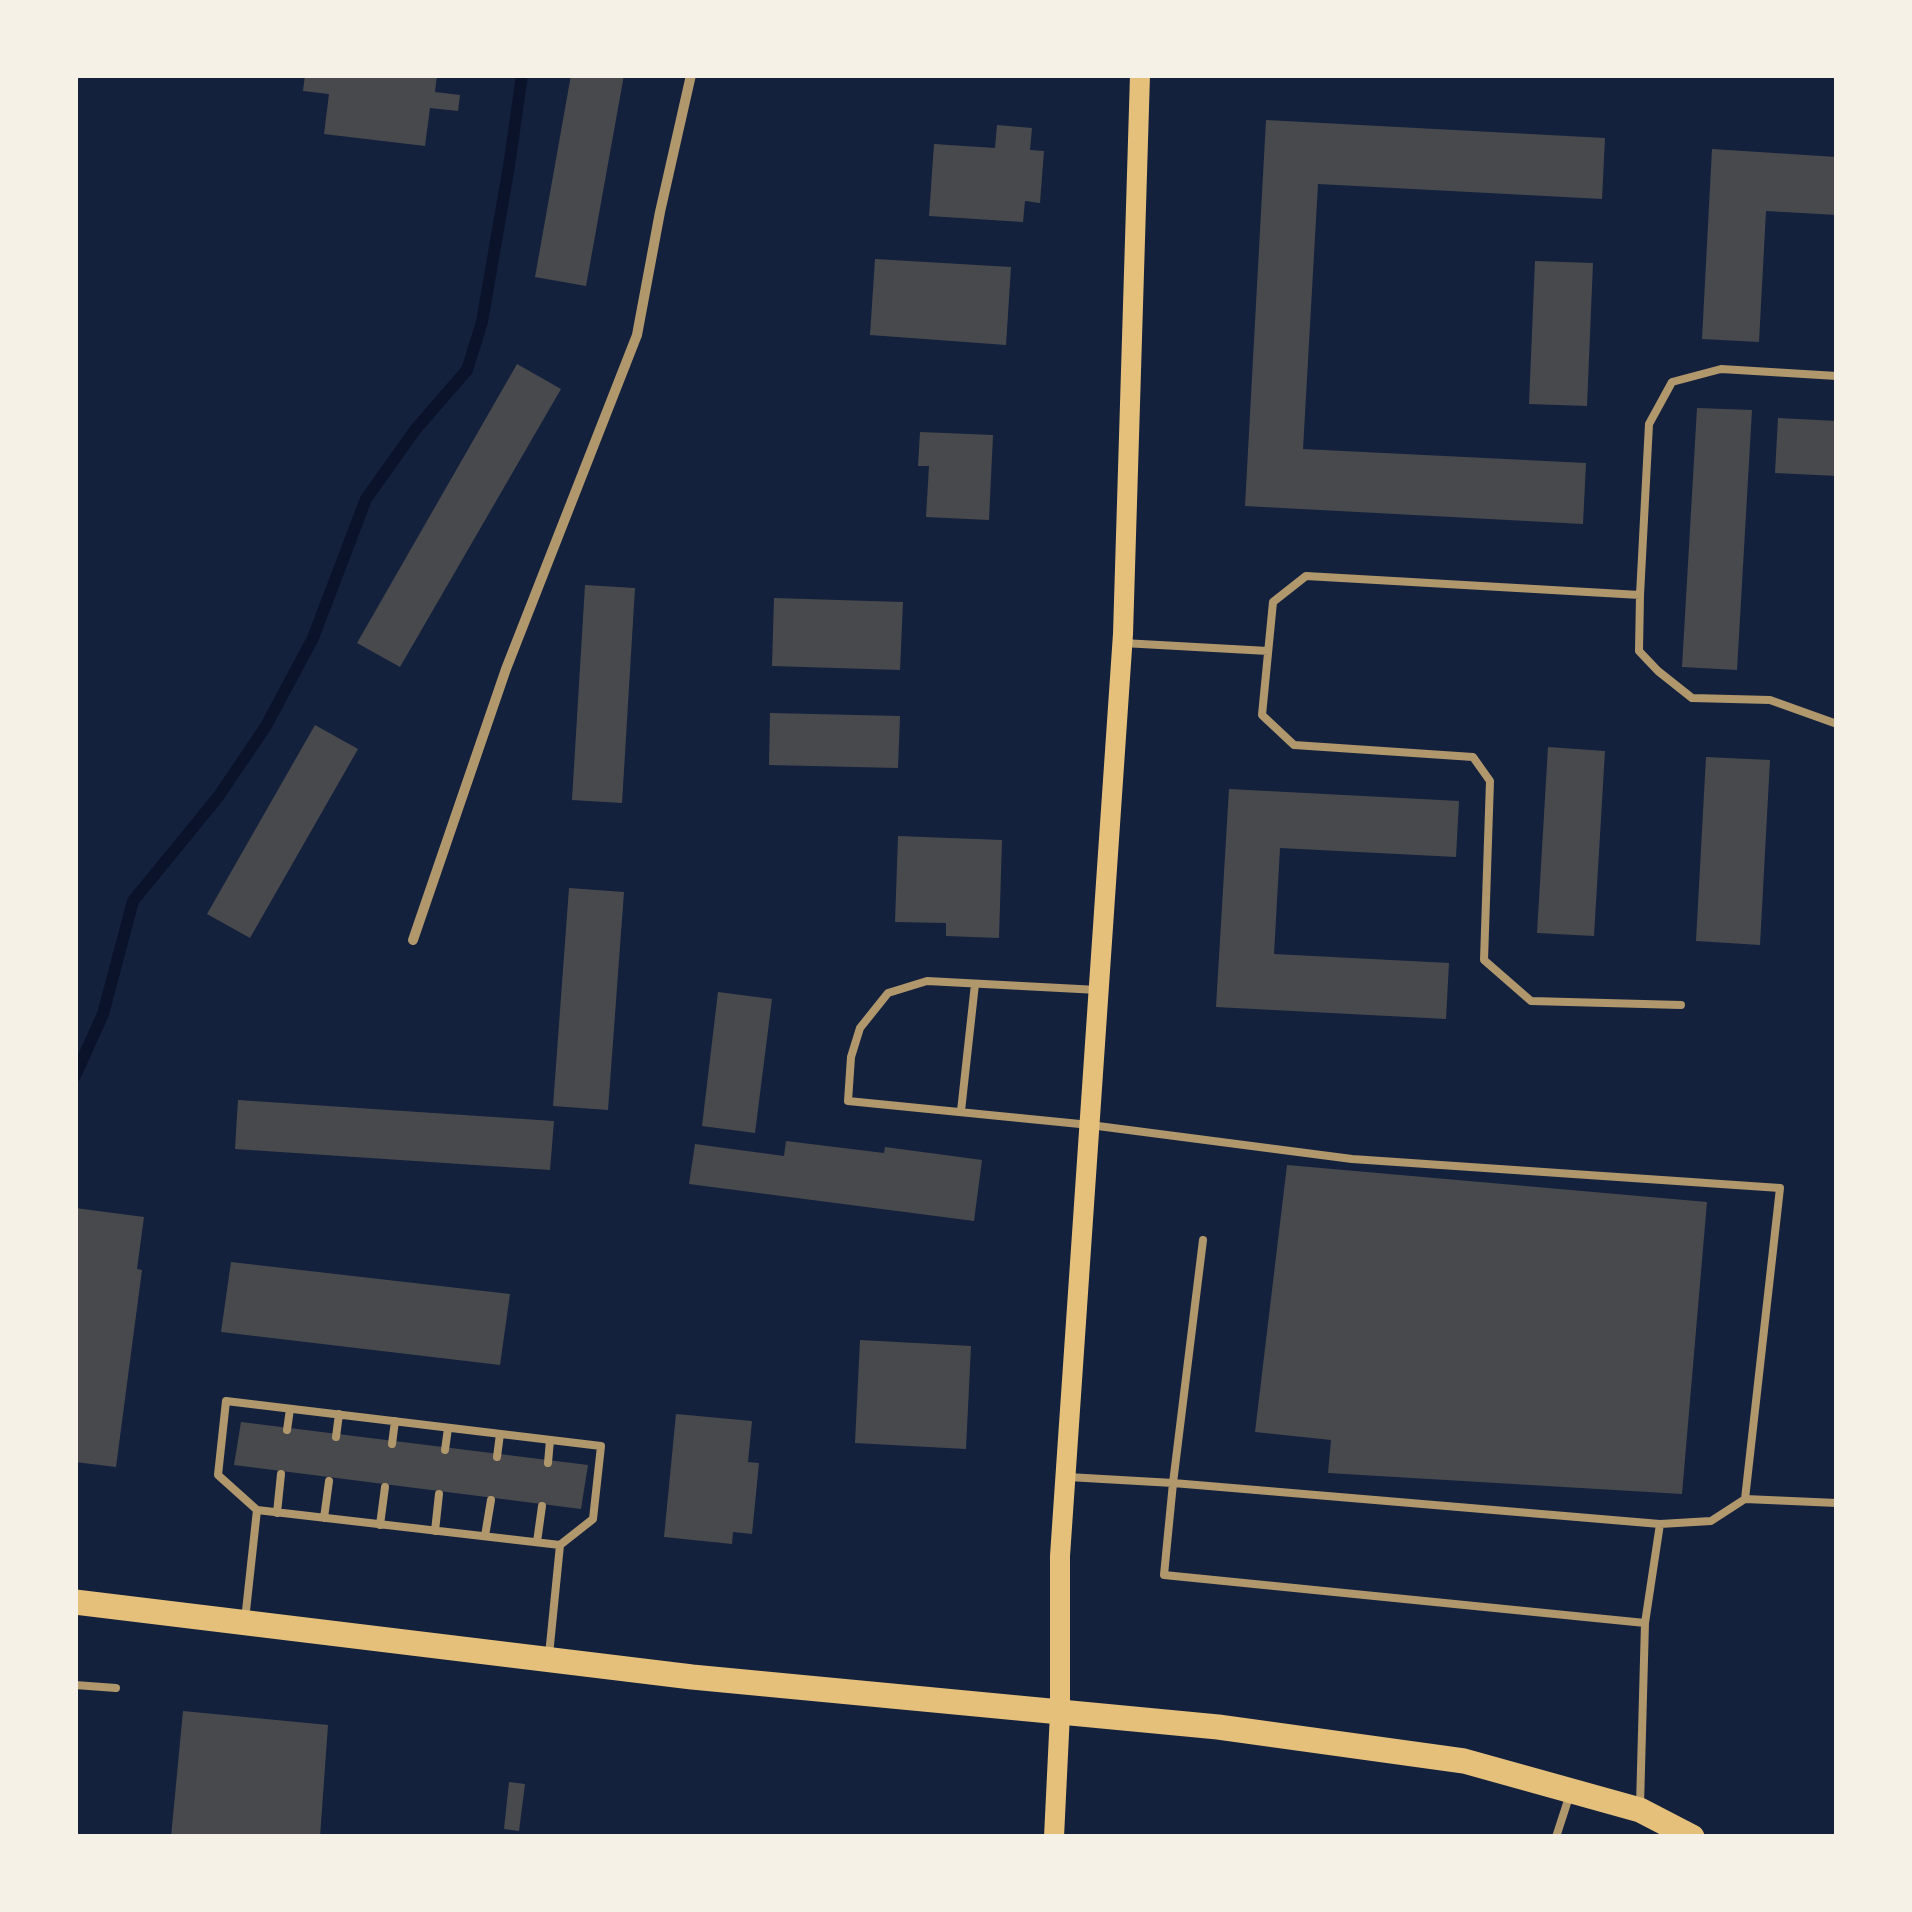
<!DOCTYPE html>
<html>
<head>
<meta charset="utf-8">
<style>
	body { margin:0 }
	#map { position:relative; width:1912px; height:1912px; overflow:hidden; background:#14213d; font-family:"Source Sans 3",sans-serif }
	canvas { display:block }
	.frame { position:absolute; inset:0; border:78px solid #f6f1e7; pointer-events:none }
</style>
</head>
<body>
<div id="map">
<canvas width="1912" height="1912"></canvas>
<div class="frame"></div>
</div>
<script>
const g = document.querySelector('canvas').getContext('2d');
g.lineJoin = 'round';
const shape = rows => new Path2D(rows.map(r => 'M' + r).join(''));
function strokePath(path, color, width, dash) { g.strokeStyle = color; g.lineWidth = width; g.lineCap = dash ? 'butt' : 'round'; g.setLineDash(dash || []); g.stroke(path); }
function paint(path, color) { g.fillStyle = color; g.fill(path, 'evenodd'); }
const stream = shape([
	[75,1076,103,1014,133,901,218,797,266,726,313,638,366,499,415,430,467,370,482,322,509,166,522,75]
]);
const building = shape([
	[305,75,437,75,435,92,460,95,458,111,430,108,425,146,324,134,329,94,303,91],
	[571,75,624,75,586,286,535,277],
	[1266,120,1605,138,1602,199,1318,184,1303,449,1586,463,1583,524,1245,506],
	[997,125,1032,128,1030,150,1044,151,1040,203,1025,201,1023,222,929,216,934,144,995,148],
	[1712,149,1837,157,1837,215,1766,211,1759,342,1702,339],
	[875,259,1011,267,1006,345,870,335],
	[1535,261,1593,263,1587,406,1529,404],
	[517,364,561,389,400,667,357,643],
	[1697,408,1752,410,1737,670,1682,667],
	[1778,418,1837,421,1837,476,1775,473],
	[920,432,993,435,989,520,926,517,929,466,918,466],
	[585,585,635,588,622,803,572,800],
	[774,598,903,602,900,670,772,666],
	[770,713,900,716,898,768,769,765],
	[315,725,358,749,250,938,207,914],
	[1548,747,1605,751,1594,936,1537,933],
	[1706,757,1770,760,1760,945,1696,941],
	[1229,789,1459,801,1456,857,1280,848,1274,954,1449,963,1446,1019,1216,1007],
	[898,836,1002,840,999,938,946,936,946,923,895,922],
	[569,888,624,892,608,1110,553,1106],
	[718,992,772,999,755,1133,702,1126],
	[238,1100,554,1121,550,1170,235,1149],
	[786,1141,884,1153,885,1147,982,1160,974,1221,689,1184,695,1144,784,1156],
	[1287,1165,1707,1202,1682,1494,1328,1473,1331,1440,1255,1432],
	[75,1208,144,1217,137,1269,142,1270,116,1467,75,1462],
	[231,1262,510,1294,500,1365,221,1332],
	[860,1340,971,1346,966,1449,855,1443],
	[676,1414,752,1421,748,1462,759,1463,752,1534,733,1532,732,1544,664,1537],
	[241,1422,588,1465,581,1509,234,1465],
	[183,1711,328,1725,320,1837,171,1837],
	[509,1782,525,1784,519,1831,504,1829]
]);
const service = shape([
	[1640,595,1639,651,1658,671,1692,698,1770,700,1837,724],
	[1123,643,1268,651],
	[1098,990,927,981,888,993,860,1028,851,1057,848,1101,1090,1125,1352,1159,1780,1188,1745,1499,1711,1521,1660,1524,1645,1623,1640,1805],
	[1681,1005,1531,1001,1484,960,1490,781,1473,757,1294,745,1262,715,1273,602,1306,576,1640,595,1649,424,1672,382,1721,369,1837,376],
	[961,1111,975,984],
	[1203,1240,1173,1483,1660,1524],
	[287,1430,290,1409],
	[336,1437,339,1414],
	[392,1444,395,1421],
	[445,1450,448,1428],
	[497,1457,500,1434],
	[548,1463,550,1440],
	[1068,1477,1173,1483,1164,1575,1645,1623],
	[1745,1499,1837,1503],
	[257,1510,560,1545],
	[277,1513,281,1474],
	[324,1518,329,1481],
	[380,1525,385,1487],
	[435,1531,439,1494],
	[485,1536,491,1500],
	[537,1542,542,1506],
	[245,1620,257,1510,218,1475,226,1401,601,1446,593,1519,560,1545,549,1655],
	[75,1685,116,1688],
	[1556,1837,1570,1794]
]);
const minor = shape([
	[413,940,506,669,637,335,660,212,691,75]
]);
const secondary = shape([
	[1054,1837,1060,1713,1060,1556,1123,634,1140,75]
]);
const primary = shape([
	[75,1602,692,1677,1218,1727,1464,1761,1640,1810,1692,1837]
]);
strokePath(stream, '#0b132b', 12);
paint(building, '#48494c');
strokePath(service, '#b1986c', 8);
strokePath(minor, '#b1986c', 10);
strokePath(secondary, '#e5c07b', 20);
strokePath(primary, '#e5c07b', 25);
</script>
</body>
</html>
